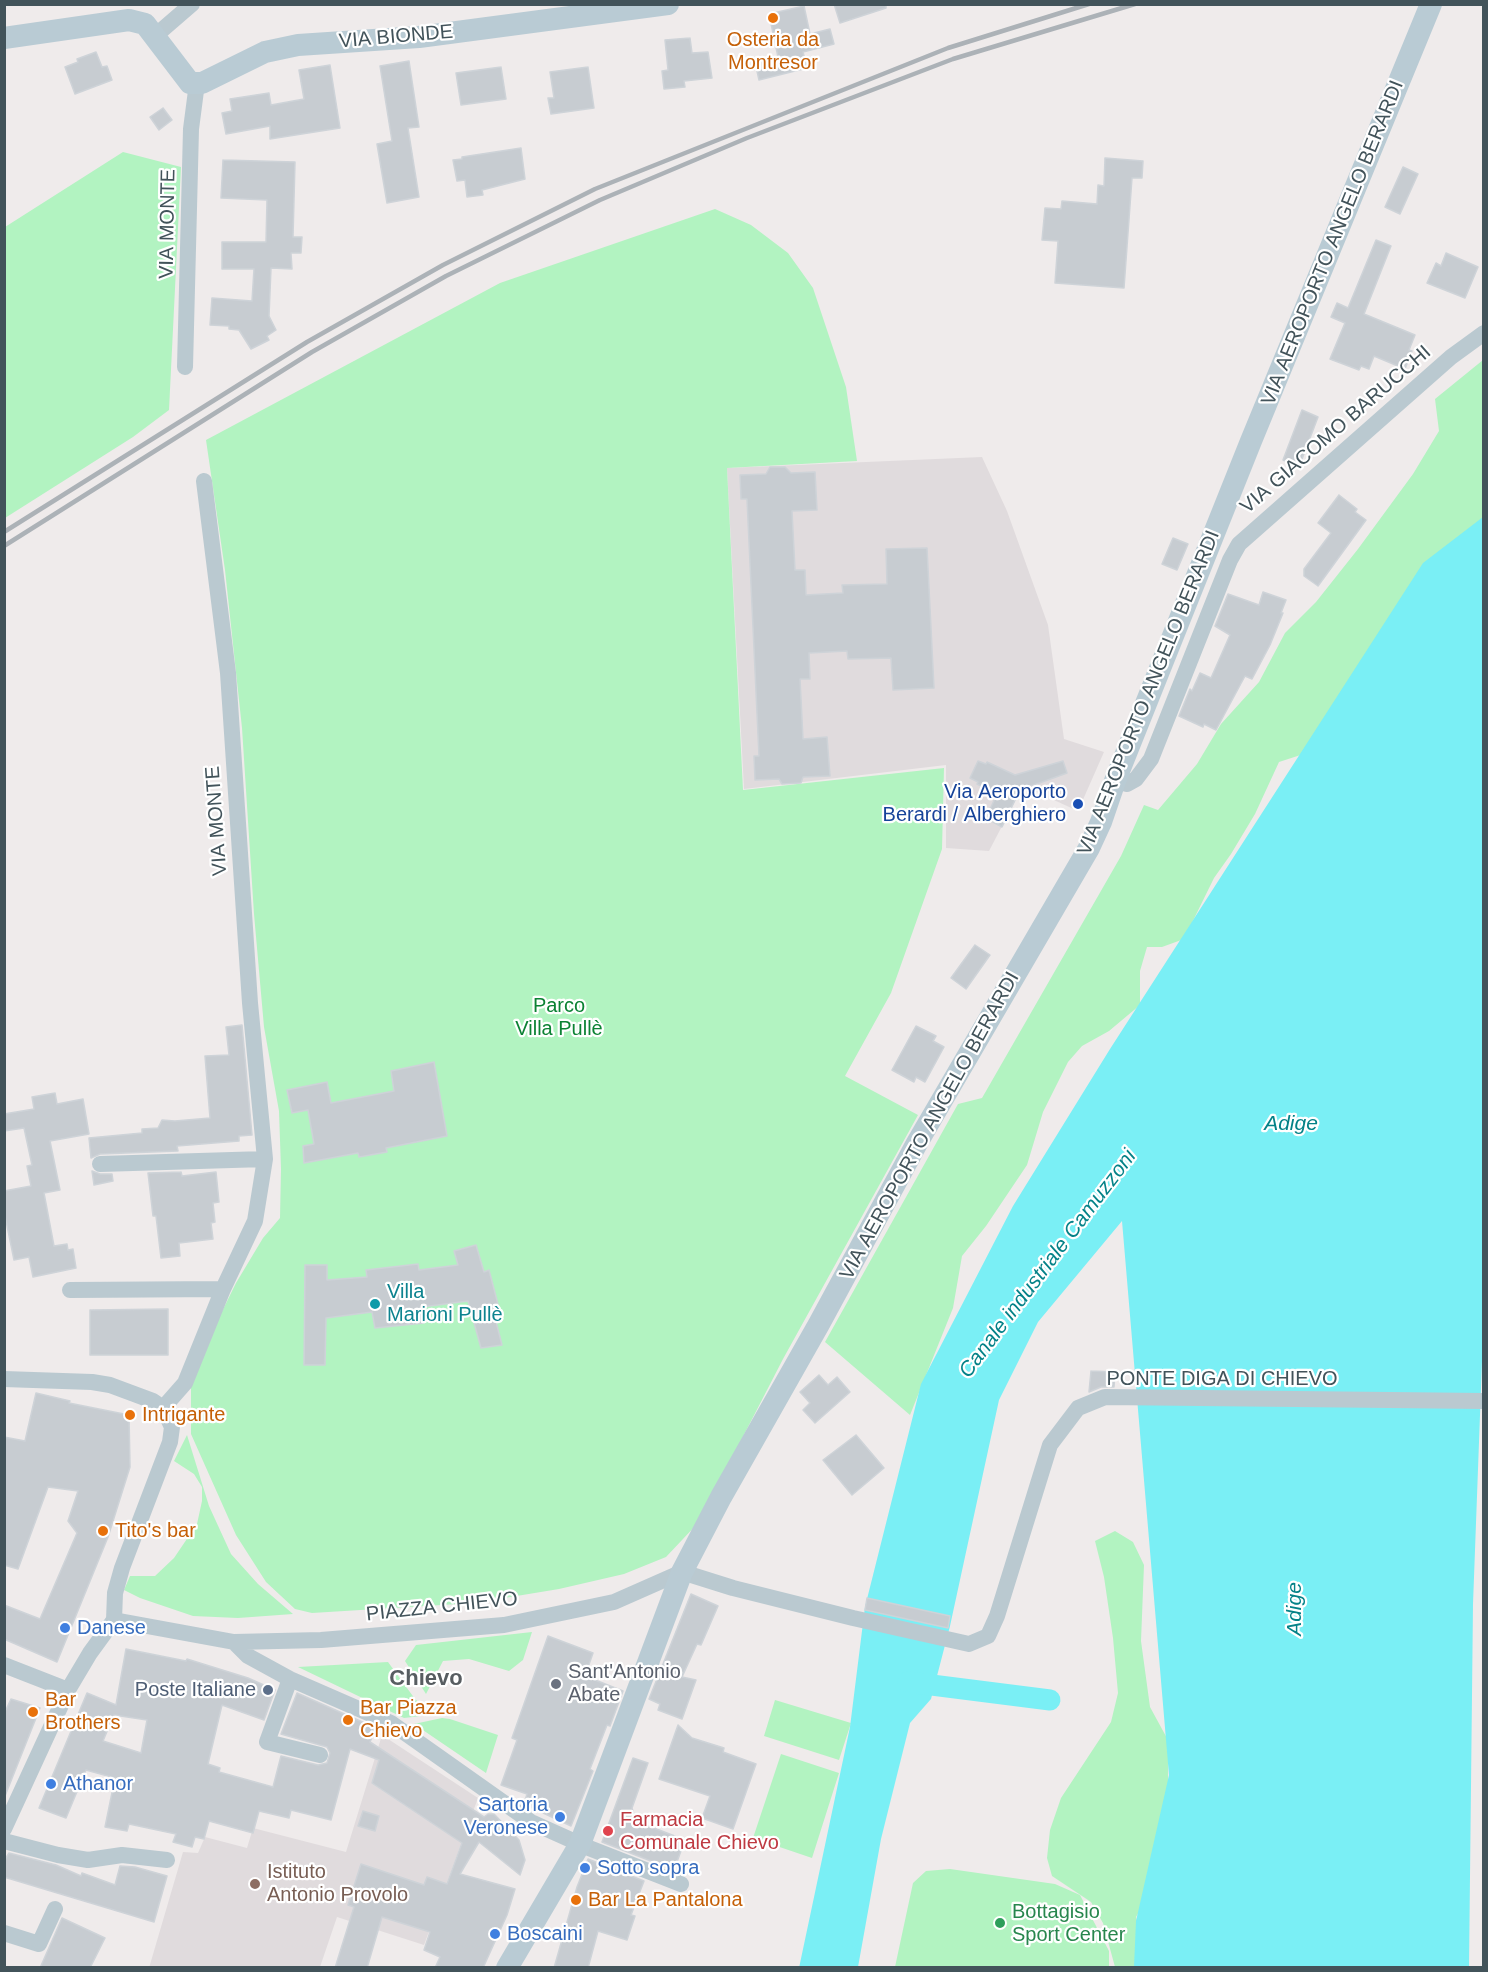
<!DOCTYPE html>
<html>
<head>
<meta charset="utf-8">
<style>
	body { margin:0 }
	#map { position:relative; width:1488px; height:1972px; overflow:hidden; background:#efebeb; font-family:Arial,sans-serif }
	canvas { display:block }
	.frame { position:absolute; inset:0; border:6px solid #42535a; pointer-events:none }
</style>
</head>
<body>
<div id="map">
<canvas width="1488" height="1972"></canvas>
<div class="frame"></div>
</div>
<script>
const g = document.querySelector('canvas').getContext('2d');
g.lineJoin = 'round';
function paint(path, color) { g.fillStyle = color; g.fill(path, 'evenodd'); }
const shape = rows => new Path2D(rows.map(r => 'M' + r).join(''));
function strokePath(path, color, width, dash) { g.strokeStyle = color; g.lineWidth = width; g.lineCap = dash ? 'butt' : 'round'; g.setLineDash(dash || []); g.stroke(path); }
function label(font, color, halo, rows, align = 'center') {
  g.font = font + ' Arial,sans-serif'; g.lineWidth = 4.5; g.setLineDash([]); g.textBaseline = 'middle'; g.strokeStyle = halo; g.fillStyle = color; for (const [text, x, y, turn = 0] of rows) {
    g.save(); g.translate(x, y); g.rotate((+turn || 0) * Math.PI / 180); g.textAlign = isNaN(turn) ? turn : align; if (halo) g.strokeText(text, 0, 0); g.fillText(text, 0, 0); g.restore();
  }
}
const education = shape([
	[982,457,1007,511,1048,625,1064,739,1104,752,1078,811,1023,786,989,851,946,848,946,765,744,789,727,468],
	[382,1735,478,1798,424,1945,337,1917,320,1967,149,1968,183,1852,198,1853,205,1837,247,1848,253,1828,346,1852]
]);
const green = shape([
	[123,152,181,167,169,410,133,437,5,518,5,227],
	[715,209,751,225,788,253,813,288,846,387,857,461,727,468,743,790,944,768,942,849,891,993,845,1076,918,1115,783,1359,699,1522,666,1557,624,1574,559,1589,474,1603,312,1613,295,1609,266,1582,236,1535,191,1434,191,1381,202,1352,236,1283,263,1238,280,1218,281,1169,279,1111,264,1027,254,914,242,728,225,570,206,440,500,283],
	[1483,360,1483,545,1316,750,1279,762,1255,814,1231,854,1214,878,1184,939,1162,947,1147,947,1140,971,1140,1005,1109,1031,1082,1046,1068,1062,1043,1112,1027,1165,986,1226,962,1256,953,1308,910,1415,825,1342,958,1104,982,1098,1121,856,1144,805,1158,810,1197,764,1221,724,1259,682,1285,633,1316,602,1358,549,1413,474,1439,431,1435,399],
	[187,1435,209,1506,231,1554,258,1584,293,1614,238,1618,193,1616,140,1598,124,1590,130,1576,155,1576,174,1558,197,1524,202,1501,202,1487,194,1474,174,1461],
	[1115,1531,1133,1542,1144,1565,1141,1641,1150,1707,1168,1740,1168,1840,1153,1888,1136,1917,1140,1933,1143,1967,1115,1967,1103,1923,1091,1902,1052,1876,1047,1858,1050,1830,1061,1798,1111,1722,1118,1693,1113,1638,1104,1577,1095,1541],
	[532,1632,523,1660,509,1671,469,1659,443,1661,426,1694,405,1661,416,1645],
	[388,1662,415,1699,423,1706,421,1716,404,1718,298,1667],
	[775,1700,851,1723,839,1760,764,1736],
	[442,1718,450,1719,498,1735,486,1773,414,1724],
	[781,1754,839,1773,812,1858,753,1838],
	[950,1869,1055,1884,1080,1895,1109,1951,1109,1967,895,1967,913,1883,926,1871]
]);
const water = shape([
	[1483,517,1484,1307,1473,1604,1469,1967,1134,1967,1136,1921,1169,1775,1122,1221,1038,1322,999,1400,950,1626,931,1699,910,1723,881,1839,858,1967,799,1968,850,1727,865,1607,921,1384,1013,1206,1110,1049,1423,563]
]);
const canal = shape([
	[908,1682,1050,1700]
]);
const building = shape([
	[834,4,886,4,886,8,840,23,834,4],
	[804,6,810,34,830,29,834,44,803,52,807,68,759,80,755,62,778,57,769,14,804,6],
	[690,38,692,53,708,52,712,78,684,81,685,87,664,89,662,71,668,70,665,40,690,38],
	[96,52,102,67,107,66,112,80,75,94,65,67,78,62,77,59,96,52],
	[409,61,419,127,408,128,419,197,387,203,377,144,392,141,380,66,409,61],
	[330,65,340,128,270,139,270,126,226,134,222,113,232,111,230,99,269,93,271,105,304,99,299,70,330,65],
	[501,67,506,99,461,105,456,73,501,67],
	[588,67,594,108,551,114,548,98,554,98,550,72,588,67],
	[163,108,172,120,159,130,150,117,163,108],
	[521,148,525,179,482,190,483,195,467,197,465,180,457,181,453,160,462,159,462,157,521,148],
	[1105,158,1143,161,1142,178,1132,178,1124,288,1055,283,1058,241,1042,240,1045,208,1061,209,1062,201,1097,204,1098,185,1104,186,1105,158],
	[223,160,295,162,293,237,302,237,301,253,291,253,292,269,271,268,269,316,276,330,267,336,269,340,251,349,239,330,229,329,229,326,210,325,212,298,252,301,254,269,222,269,222,242,266,242,267,200,221,198,223,160],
	[1403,167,1418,174,1400,214,1385,207,1403,167],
	[1376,240,1391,246,1364,314,1415,335,1409,350,1412,351,1405,369,1374,356,1369,369,1361,366,1359,370,1330,359,1345,323,1331,317,1337,303,1348,308,1376,240],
	[1446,253,1478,267,1465,298,1427,283,1436,263,1441,266,1446,253],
	[1302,410,1318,417,1299,467,1283,460,1302,410],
	[770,467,785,467,791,473,815,472,817,510,792,511,795,570,805,570,806,595,843,593,842,585,887,584,886,549,927,548,934,688,893,690,891,658,848,659,847,651,809,653,810,679,800,679,803,739,827,737,830,776,803,777,801,783,782,784,779,779,755,780,754,756,759,756,747,499,741,499,740,475,766,474,770,467],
	[1339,495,1357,509,1355,512,1366,520,1318,586,1304,576,1304,569,1331,533,1318,523,1339,495],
	[1173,538,1188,544,1177,570,1162,564,1173,538],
	[1263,592,1286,600,1281,613,1283,613,1270,645,1252,679,1245,676,1216,730,1204,724,1203,727,1179,716,1190,689,1192,691,1200,673,1211,678,1230,635,1215,626,1228,594,1259,605,1263,592],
	[978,761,986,764,987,762,1015,775,1063,761,1067,773,1020,790,1002,827,986,818,997,794,977,784,978,782,970,778,978,761],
	[975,945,990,955,966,989,951,978,975,945],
	[242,1025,252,1135,239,1136,239,1141,177,1146,178,1151,100,1154,91,1158,89,1138,142,1133,142,1129,158,1128,162,1120,175,1121,210,1118,205,1056,229,1055,226,1027,242,1025],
	[916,1026,936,1036,933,1041,944,1047,925,1082,916,1077,914,1082,892,1070,916,1026],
	[434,1062,447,1136,386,1148,387,1152,359,1157,358,1153,304,1163,303,1146,314,1144,308,1110,292,1113,287,1090,327,1082,331,1103,394,1091,391,1071,434,1062],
	[55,1093,57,1104,83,1099,89,1134,50,1141,60,1190,44,1193,54,1246,67,1244,68,1250,73,1249,76,1268,33,1277,29,1257,14,1260,4,1211,4,1191,31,1186,27,1166,32,1165,24,1128,4,1131,4,1114,34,1109,32,1097,55,1093],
	[92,1171,100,1174,112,1174,113,1181,94,1185,92,1171],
	[181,1172,182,1176,216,1172,219,1202,213,1203,215,1222,211,1223,213,1239,179,1243,180,1256,161,1258,156,1216,153,1216,148,1173,181,1172],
	[476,1245,484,1272,489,1270,500,1312,494,1314,502,1345,481,1348,468,1301,422,1307,424,1323,375,1328,372,1312,326,1318,325,1365,304,1365,305,1265,327,1265,327,1280,367,1277,366,1270,418,1264,419,1270,458,1265,454,1251,476,1245],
	[168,1309,168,1355,90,1355,90,1310,168,1309],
	[1091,1371,1115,1372,1114,1387,1101,1387,1089,1392,1091,1371],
	[819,1375,828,1385,837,1377,850,1392,815,1423,803,1410,810,1403,800,1392,819,1375],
	[36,1393,70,1401,69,1403,129,1415,130,1467,108,1537,57,1662,4,1639,4,1605,40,1619,77,1533,68,1521,78,1491,48,1487,18,1569,4,1565,4,1437,25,1441,36,1393],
	[856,1435,884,1468,852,1495,823,1460,856,1435],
	[691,1594,718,1606,701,1645,697,1644,682,1677,696,1680,682,1719,658,1710,660,1704,649,1699,691,1594],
	[867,1598,950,1616,948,1628,865,1610,867,1598],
	[548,1636,593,1653,585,1676,623,1691,610,1726,607,1725,590,1769,593,1771,571,1826,524,1804,527,1794,501,1785,517,1740,512,1738,548,1636],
	[126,1649,186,1661,187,1659,248,1678,275,1690,264,1720,222,1705,208,1764,220,1768,219,1772,273,1787,281,1756,318,1765,327,1763,330,1753,327,1747,281,1734,297,1693,376,1728,370,1742,484,1817,488,1814,494,1814,519,1840,525,1860,520,1875,479,1842,460,1874,515,1889,507,1915,483,1968,435,1968,440,1957,424,1950,430,1932,382,1917,367,1968,335,1968,354,1907,348,1905,361,1864,424,1885,427,1877,447,1884,462,1843,372,1783,379,1760,350,1749,331,1820,291,1810,289,1818,259,1811,253,1833,209,1821,204,1839,195,1837,192,1847,173,1842,176,1834,129,1824,127,1831,105,1827,115,1778,86,1770,66,1818,39,1808,87,1693,116,1705,126,1649],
	[114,1715,147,1720,141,1753,103,1741,114,1715],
	[11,1699,40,1708,5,1796,4,1714,11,1699],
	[678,1725,692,1738,724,1748,723,1752,756,1764,733,1829,702,1818,710,1796,659,1779,678,1725],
	[633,1758,648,1763,632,1808,636,1821,685,1840,674,1870,602,1842,633,1758],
	[363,1811,379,1816,375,1831,358,1826,363,1811],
	[9,1853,56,1865,81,1876,82,1873,115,1885,120,1866,135,1867,167,1876,154,1922,4,1877,4,1861,9,1853],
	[588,1859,644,1881,631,1915,635,1916,627,1940,598,1931,588,1968,554,1968,577,1887,588,1859],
	[62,1918,105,1938,90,1968,40,1968,62,1918]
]);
const street = shape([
	[155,36,192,4],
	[185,367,191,129,197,83],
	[1115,781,1127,784,1136,779,1151,759,1230,560,1239,544,1451,357,1484,333],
	[100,1164,265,1159],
	[70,1290,223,1289],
	[4,1379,92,1382,110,1385,153,1401,163,1408,172,1427,170,1442,122,1568,115,1593,114,1620,90,1653,68,1690,4,1829],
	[163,1408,185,1383,223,1289,255,1221,265,1159,250,1003,228,673,204,481],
	[114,1620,234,1642,321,1640,504,1625,614,1602,682,1572,733,1588,853,1618,969,1644,988,1636,997,1616,1050,1445,1078,1408,1105,1397,1484,1401],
	[234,1642,248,1656,290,1679,391,1723,531,1822,589,1848,681,1884],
	[4,1665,68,1690],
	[290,1679,267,1742,320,1755],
	[4,1841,58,1855,88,1860,122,1855,167,1860],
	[4,1933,39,1944,55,1909]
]);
const secondary = shape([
	[4,38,129,20,145,24,190,83,202,83,265,52,298,45,419,37,668,4],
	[507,1968,580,1844,682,1572,721,1497,819,1324,917,1143,1089,848,1101,822,1115,781,1251,441,1431,4]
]);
const rail = shape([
	[4,532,307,342,443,265,595,189,948,48,1089,4],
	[4,546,312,352,446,276,600,200,747,138,953,59,1135,4]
]);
const markers = [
	[773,18,6,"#e8710a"],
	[1078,804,6,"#1a4fb4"],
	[375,1304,6,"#0f9aa8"],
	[130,1415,6,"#e8710a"],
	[103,1531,6,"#e8710a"],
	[65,1628,6,"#3f7fe0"],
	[556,1684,6,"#6b7280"],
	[268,1690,6,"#5c6f8a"],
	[33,1712,6,"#e8710a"],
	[348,1720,6,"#e8710a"],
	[51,1784,6,"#3f7fe0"],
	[560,1817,6,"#3f7fe0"],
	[608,1831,6,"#e0444e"],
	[585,1868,6,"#3f7fe0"],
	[255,1884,6,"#8d6e63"],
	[576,1900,6,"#e8710a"],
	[1000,1923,6,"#2e9e5b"],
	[495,1934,6,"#3f7fe0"]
];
const streetNames = [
	["VIA BIONDE",396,37,-5],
	["VIA MONTE",168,224,-89],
	["VIA AEROPORTO ANGELO BERARDI",1333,243,-68],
	["VIA GIACOMO BARUCCHI",1336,430,-41],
	["VIA AEROPORTO ANGELO BERARDI",1149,693,-68],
	["VIA MONTE",217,821,-94],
	["VIA AEROPORTO ANGELO BERARDI",930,1126,-61],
	["PONTE DIGA DI CHIEVO",1222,1379],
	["PIAZZA CHIEVO",442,1607,-6]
];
const foodNames = [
	["Osteria da",773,40,"center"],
	["Montresor",773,63,"center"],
	["Intrigante",142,1415],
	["Tito's bar",115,1531],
	["Bar",45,1700],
	["Brothers",45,1723],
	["Bar Piazza",360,1708],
	["Chievo",360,1731],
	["Bar La Pantalona",588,1900]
];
const transitNames = [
	["Via Aeroporto",1066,792],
	["Berardi / Alberghiero",1066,815]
];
const parkNames = [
	["Parco",559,1006],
	["Villa Pullè",559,1029]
];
const cultureNames = [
	["Villa",387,1292],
	["Marioni Pullè",387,1315]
];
const shopNames = [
	["Danese",77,1628],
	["Athanor",63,1784],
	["Sartoria",548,1805,"right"],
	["Veronese",548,1828,"right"],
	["Sotto sopra",597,1868],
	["Boscaini",507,1934]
];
const worshipNames = [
	["Sant'Antonio",568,1672],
	["Abate",568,1695]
];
const serviceNames = [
	["Poste Italiane",256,1690]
];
const healthNames = [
	["Farmacia",620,1820],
	["Comunale Chievo",620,1843]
];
const educationNames = [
	["Istituto",267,1872],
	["Antonio Provolo",267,1895]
];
const leisureNames = [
	["Bottagisio",1012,1912],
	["Sport Center",1012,1935]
];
const waterNames = [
	["Adige",1291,1124],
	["Canale industriale Camuzzoni",1048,1264,-53],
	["Adige",1295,1609,-90]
];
const quarterNames = [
	["Chievo",426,1679]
];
paint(education, '#e0dbdd');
paint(green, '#b2f3c1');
paint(water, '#7aeff5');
strokePath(canal, '#7aeff5', 21);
paint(building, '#c7ccd1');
strokePath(building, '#ced3d8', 1.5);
strokePath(street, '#bac9d0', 16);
strokePath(secondary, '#b9cbd4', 22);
strokePath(rail, '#acb2b7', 4.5);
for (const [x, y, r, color] of markers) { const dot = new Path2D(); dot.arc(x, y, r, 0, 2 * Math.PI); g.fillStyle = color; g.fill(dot); strokePath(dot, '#fff', 2); }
label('20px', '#42535a', '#fff', streetNames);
label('20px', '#c56008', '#fff', foodNames, 'left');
label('20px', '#164399', '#fff', transitNames, 'right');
label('20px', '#0c8234', '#fff', parkNames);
label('20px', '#0d838f', '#fff', cultureNames, 'left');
label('20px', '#366cbe', '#fff', shopNames, 'left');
label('20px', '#5b616d', '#fff', worshipNames, 'left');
label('20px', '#4e5e75', '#fff', serviceNames, 'right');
label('20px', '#be3a42', '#fff', healthNames, 'left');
label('20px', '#785e54', '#fff', educationNames, 'left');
label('20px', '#27864d', '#fff', leisureNames, 'left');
label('italic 21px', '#048288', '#fff', waterNames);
label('bold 22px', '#575d61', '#fff', quarterNames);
</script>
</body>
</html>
